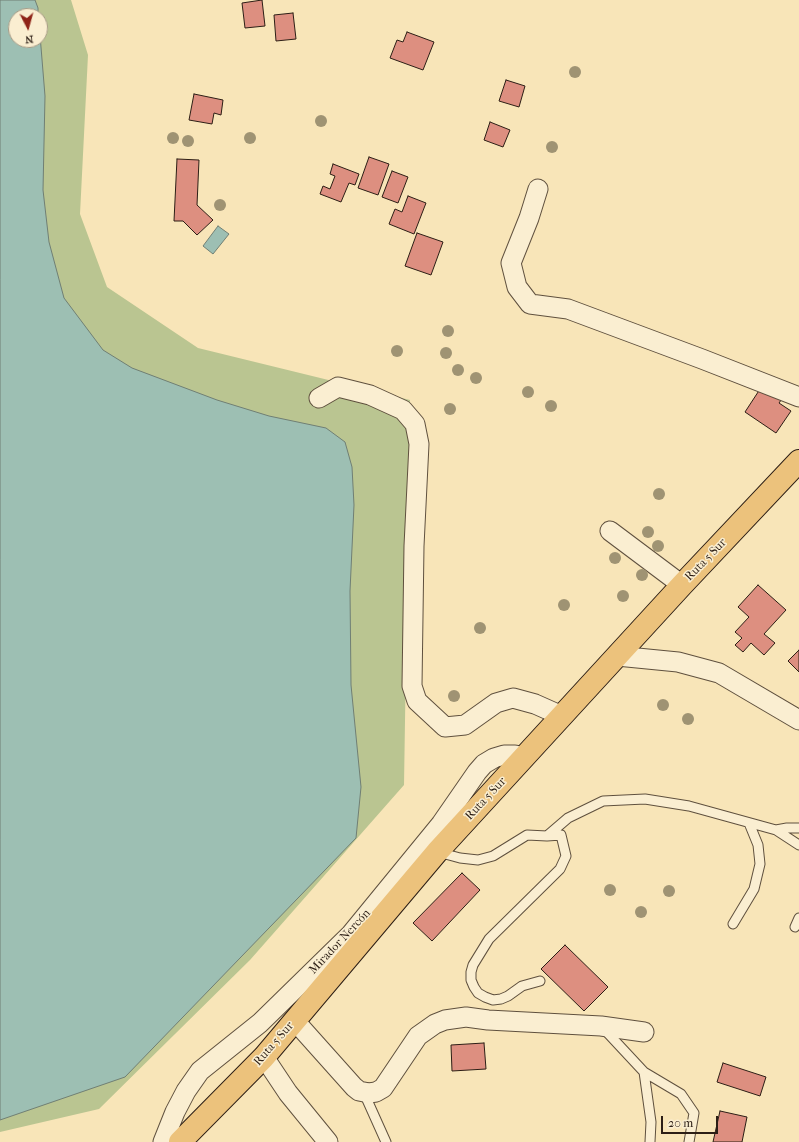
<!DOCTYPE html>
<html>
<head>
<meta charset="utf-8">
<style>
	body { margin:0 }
	#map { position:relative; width:799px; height:1142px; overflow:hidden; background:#f8e5b8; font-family:"IM FELL French Canon",serif }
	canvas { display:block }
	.north { position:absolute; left:8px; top:8px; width:40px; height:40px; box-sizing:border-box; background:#faeed1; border:1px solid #a89b86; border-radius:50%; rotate:174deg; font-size:11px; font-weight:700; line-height:16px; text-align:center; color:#2c1e15 }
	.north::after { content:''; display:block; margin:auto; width:14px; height:18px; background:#8f2418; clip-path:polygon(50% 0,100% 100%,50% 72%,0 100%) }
	.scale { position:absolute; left:661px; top:1116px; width:57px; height:18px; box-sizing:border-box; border:2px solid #2c1e15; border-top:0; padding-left:5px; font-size:12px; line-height:14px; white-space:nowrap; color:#2c1e15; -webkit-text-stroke:3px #faeed1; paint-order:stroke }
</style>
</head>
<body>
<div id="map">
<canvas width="799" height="1142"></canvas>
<div class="north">N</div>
<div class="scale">20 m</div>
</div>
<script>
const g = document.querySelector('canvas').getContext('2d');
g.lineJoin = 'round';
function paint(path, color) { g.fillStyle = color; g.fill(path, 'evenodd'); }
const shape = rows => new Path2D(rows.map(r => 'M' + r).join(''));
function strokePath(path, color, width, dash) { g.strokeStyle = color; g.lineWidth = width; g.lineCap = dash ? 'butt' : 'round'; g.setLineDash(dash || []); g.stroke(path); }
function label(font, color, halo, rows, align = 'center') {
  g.font = font + ' "IM FELL French Canon",serif'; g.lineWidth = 3; g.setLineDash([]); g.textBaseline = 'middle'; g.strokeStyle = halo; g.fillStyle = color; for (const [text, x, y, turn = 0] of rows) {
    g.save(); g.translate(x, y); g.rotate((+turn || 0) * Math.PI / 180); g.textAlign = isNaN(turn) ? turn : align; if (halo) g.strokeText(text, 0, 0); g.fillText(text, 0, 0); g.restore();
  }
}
const green = shape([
	[0,0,71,0,88,55,80,214,107,287,198,348,410,400,404,785,250,960,99,1109,0,1132],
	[16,16,40,16,40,40,16,40]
]);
const water = shape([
	[0,0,35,0,38,8,38,16,16,16,16,40,40,40,40,35,45,96,43,190,49,242,64,298,103,350,132,368,217,400,269,416,326,428,345,442,352,467,354,505,350,591,351,685,361,787,356,838,125,1077,0,1120,0,0],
	[218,226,229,234,213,254,203,246,218,226]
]);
const building = shape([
	[262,0,265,26,245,28,242,3,262,0],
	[293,13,296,39,276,41,274,15,293,13],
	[407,32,434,42,423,70,390,58,397,40,403,42,407,32],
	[506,80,525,86,519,107,499,101,506,80],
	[194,94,223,100,221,115,214,113,212,124,189,120,194,94],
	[490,122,510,130,503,147,484,140,490,122],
	[369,157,389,164,378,195,358,188,369,157],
	[177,159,199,160,197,205,213,220,197,235,183,221,174,221,177,159],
	[333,164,359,174,355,185,349,183,341,202,320,194,323,186,330,189,335,176,330,174,333,164],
	[392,171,408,177,398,203,382,197,392,171],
	[408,196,426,203,414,234,389,224,395,209,402,212,408,196],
	[417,233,443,242,431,275,405,266,417,233],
	[764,383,784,396,779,403,791,411,776,433,745,412,764,383],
	[758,585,786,610,764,634,775,643,764,655,751,643,743,652,735,645,742,638,735,632,749,617,738,607,758,585],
	[799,650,799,672,788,661,799,650],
	[462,873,480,890,432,941,413,923,462,873],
	[565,945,608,987,584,1011,541,969,565,945],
	[484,1043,486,1069,452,1071,451,1045,484,1043],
	[723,1063,766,1077,760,1096,717,1082,723,1063],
	[720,1111,747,1117,742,1142,713,1142,720,1111]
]);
const lane = shape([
	[776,830,787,828,799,828],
	[547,836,568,818,603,801,645,799,689,806,776,830,799,845],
	[438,852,460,858,478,860,493,856,527,835,547,836,561,835,566,856,560,869,489,939,473,965,471,972,471,980,474,987,478,993,485,997,493,1000,501,999,508,996,522,986,540,981],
	[733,924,754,889,760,864,758,845,749,823],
	[795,927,799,918],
	[603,1028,644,1072,681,1094,694,1113,689,1142],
	[644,1072,651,1122,650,1142],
	[364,1093,386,1142]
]);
const street = shape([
	[538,189,529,218,511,263,517,287,530,304,568,309,702,359,799,397],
	[319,398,338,387,370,395,403,410,415,424,419,444,414,546,412,686,417,701,445,727,465,725,496,703,513,698,535,704,562,716],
	[610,531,682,585],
	[617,656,678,662,719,673,799,720],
	[295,1021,354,1087,359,1091,369,1093,376,1092,383,1088,418,1036,435,1024,445,1020,466,1017,488,1020,601,1026,644,1032],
	[264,1057,288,1093,328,1142],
	[163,1142,175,1112,186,1091,200,1071,260,1023,351,934,441,824,477,772,484,764,494,758,504,755,515,755,525,757]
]);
const highway = shape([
	[180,1142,264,1057,437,852,682,585,799,461]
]);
const trees = [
	[575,72],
	[321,121],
	[173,138],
	[250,138],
	[188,141],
	[552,147],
	[220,205],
	[448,331],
	[397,351],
	[446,353],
	[458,370],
	[476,378],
	[528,392],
	[551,406],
	[450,409],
	[659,494],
	[648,532],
	[658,546],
	[615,558],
	[642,575],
	[623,596],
	[564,605],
	[480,628],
	[454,696],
	[663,705],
	[688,719],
	[610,890],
	[669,891],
	[641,912]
];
const streetNames = [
	["Ruta 5 Sur",706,560,-46],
	["Ruta 5 Sur",486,799,-47],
	["Mirador Nercón",340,942,-47],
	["Ruta 5 Sur",274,1044,-49]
];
paint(green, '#bac591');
paint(water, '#9dbfb3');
strokePath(water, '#707f74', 1);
paint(building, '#dd8f80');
strokePath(building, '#2c1e15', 1);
strokePath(lane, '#5f503e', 11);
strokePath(street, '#5f503e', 21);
strokePath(highway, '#2c1e15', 24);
strokePath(lane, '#faeed1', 9);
strokePath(street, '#faeed1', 19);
strokePath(highway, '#ecc27c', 22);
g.fillStyle = '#9f9373';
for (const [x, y] of trees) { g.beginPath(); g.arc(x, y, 6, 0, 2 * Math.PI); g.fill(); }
label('12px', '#2c1e15', '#faeed1', streetNames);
</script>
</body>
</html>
